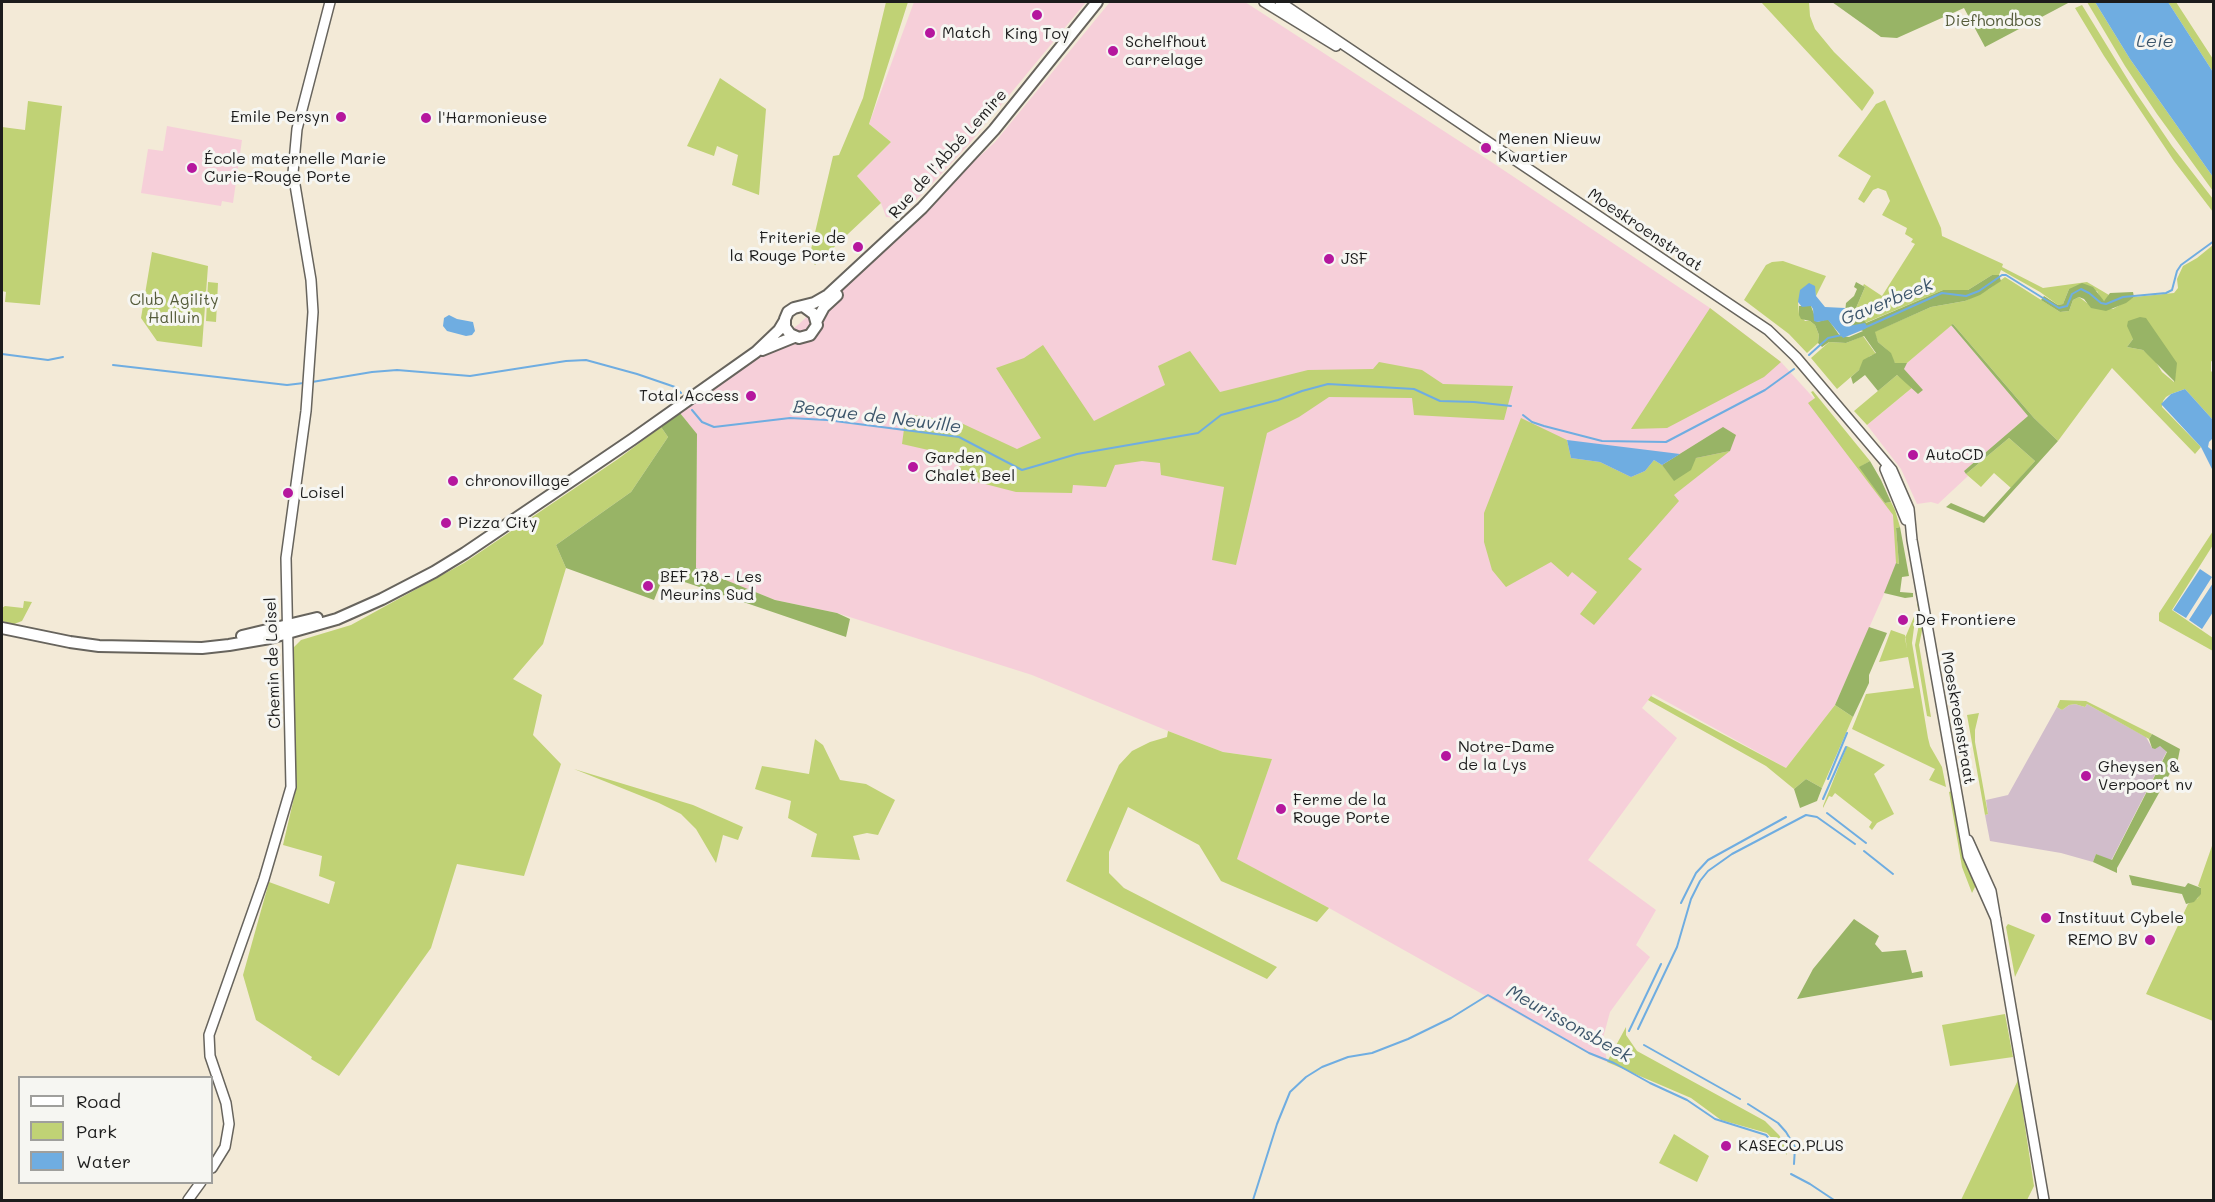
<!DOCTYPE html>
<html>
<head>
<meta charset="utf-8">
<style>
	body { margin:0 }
	#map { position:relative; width:2215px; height:1202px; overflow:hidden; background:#f3ead7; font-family:Mali,sans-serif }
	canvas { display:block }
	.frame { position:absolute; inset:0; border:3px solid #1c1c1c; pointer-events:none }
	.legend { position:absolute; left:18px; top:1076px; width:195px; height:108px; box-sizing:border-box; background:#f6f6f2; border:2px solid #9f9f9c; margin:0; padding:8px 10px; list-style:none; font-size:18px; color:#1c1c1c }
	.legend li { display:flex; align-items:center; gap:12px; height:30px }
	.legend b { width:30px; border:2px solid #9f9f9c }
</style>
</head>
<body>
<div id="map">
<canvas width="2215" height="1202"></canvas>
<div class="frame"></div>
<ul class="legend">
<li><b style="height:8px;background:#fff"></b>Road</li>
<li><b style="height:16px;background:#c0d275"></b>Park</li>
<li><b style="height:16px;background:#6fade1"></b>Water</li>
</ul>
</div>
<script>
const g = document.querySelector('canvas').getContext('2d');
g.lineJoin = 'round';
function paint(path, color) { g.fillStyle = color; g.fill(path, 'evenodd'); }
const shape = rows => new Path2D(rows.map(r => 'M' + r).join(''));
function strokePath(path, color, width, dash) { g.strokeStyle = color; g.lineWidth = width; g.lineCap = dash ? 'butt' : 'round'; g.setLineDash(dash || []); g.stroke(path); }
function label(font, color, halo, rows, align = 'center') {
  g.font = font + ' Mali,sans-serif'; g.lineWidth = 6; g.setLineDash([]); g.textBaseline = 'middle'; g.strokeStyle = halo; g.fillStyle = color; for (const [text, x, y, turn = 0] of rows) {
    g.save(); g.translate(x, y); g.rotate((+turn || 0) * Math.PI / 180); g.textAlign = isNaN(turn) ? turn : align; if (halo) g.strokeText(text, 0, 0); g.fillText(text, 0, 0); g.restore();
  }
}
const built = shape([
	[914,2,1086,2,969,144,930,186,898,218,886,217,881,203,857,176,891,142,869,124],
	[1110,2,1245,2,1490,161,1710,308,1781,362,1839,426,1892,511,1900,556,1884,594,1835,705,1786,768,1653,694,1642,708,1677,738,1588,860,1656,910,1636,945,1650,957,1610,1012,1603,1038,1607,1062,1591,1055,1329,908,1236,859,1272,759,1223,752,1168,731,1032,675,837,613,775,600,696,568,697,435,680,413,799,324,995,142],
	[167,126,242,140,233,203,222,201,221,206,141,193,148,149,163,151],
	[1951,325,2028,416,1964,471,1968,476,1938,504,1931,502,1917,504,1901,469,1867,425,1913,387,1918,394,1923,390,1903,369,1907,363]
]);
const industrial = shape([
	[2075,704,2085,707,2087,704,2146,737,2152,748,2160,746,2167,751,2111,861,2096,854,2093,862,2061,853,1990,841,1985,815,1988,814,1986,800,2008,795,2057,707,2062,710,2069,705]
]);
const green = shape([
	[886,2,908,2,869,124,891,142,857,176,881,203,815,265,809,258,833,156,839,155,863,98],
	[1761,2,1809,2,1810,16,1815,29,1834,52,1873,90,1874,93,1862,111],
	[2087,2,2095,2,2130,59,2213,177,2213,191,2157,114,2125,66],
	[2168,2,2176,2,2213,59,2213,72],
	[2082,5,2136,93,2172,146,2213,199,2213,212,2174,161,2104,56,2075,8],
	[720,78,766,109,759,195,732,185,738,155,717,146,714,156,687,146],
	[1885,100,1941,228,1942,236,2003,264,2002,267,2043,288,2087,282,2109,295,2107,299,2104,301,2101,300,2097,291,2069,289,2063,304,2058,305,2040,292,2001,270,1999,275,1992,275,1968,290,1943,290,1865,323,1856,308,1865,287,1863,286,1864,284,1882,296,1915,244,1911,242,1913,239,1905,234,1907,228,1882,215,1890,201,1886,191,1878,188,1873,190,1864,203,1858,199,1871,176,1838,156,1876,104],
	[28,101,62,106,40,305,5,302,6,292,2,291,2,127,25,130],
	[2213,245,2213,362,2211,361,2211,372,2213,370,2213,420,2185,389,2171,394,2166,397,2163,401,2162,407,2201,447,2195,454,2112,368,2058,441,2034,418,1953,324,1907,363,1895,363,1886,349,1878,342,1874,332,1931,307,1965,301,1989,289,2005,277,2060,312,2069,311,2073,300,2079,297,2087,303,2113,309,2134,297,2174,293,2178,288,2177,279,2183,266,2197,258],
	[2133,339,2176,369,2174,382,2162,372,2154,359,2143,350,2127,347],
	[152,252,208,266,202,347,157,341,141,318],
	[1783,261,1826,276,1816,296,1814,286,1798,302,1799,314,1805,321,1810,321,1815,325,1819,335,1818,343,1807,353,1789,334,1744,300,1766,265,1772,262],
	[208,282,218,283,216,322,206,321],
	[1710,308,1781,362,1764,377,1667,428,1631,429],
	[1863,336,1876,354,1870,356,1859,370,1837,389,1811,358,1829,342,1846,343],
	[1043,345,1094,421,1165,385,1158,366,1190,351,1220,392,1308,370,1373,369,1379,362,1422,370,1443,384,1513,386,1504,420,1414,415,1412,398,1329,397,1299,417,1267,433,1236,565,1212,560,1224,487,1161,475,1160,463,1142,461,1115,465,1106,487,1073,485,1072,493,1016,492,958,477,959,457,902,444,906,414,959,422,1017,449,1041,438,996,368,1024,358],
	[1897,375,1913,387,1867,425,1854,411],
	[1813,391,1870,461,1860,467,1885,503,1891,502,1895,510,1900,527,1896,528,1899,564,1896,563,1893,515,1808,403,1815,398,1811,392],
	[1521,418,1567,440,1571,458,1600,462,1631,477,1645,471,1654,460,1662,465,1674,480,1696,458,1730,451,1674,495,1679,501,1628,559,1642,569,1594,625,1580,614,1597,592,1572,572,1568,577,1551,562,1506,587,1492,570,1484,542,1484,513],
	[661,427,668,437,631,492,556,545,566,568,543,644,513,679,542,695,533,735,561,764,524,876,457,864,431,948,339,1076,311,1059,312,1057,256,1020,243,975,269,882,329,904,335,882,319,876,322,856,283,845,296,789,292,649,301,640,351,625,464,563,618,459],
	[2009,438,2035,461,2011,488,1994,473,1981,487,1966,474],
	[2213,531,2213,545,2172,610,2213,638,2213,651,2159,621,2159,613],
	[24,601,32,602,22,621,14,624,2,621,2,608,5,606,23,608],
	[1917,603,1920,605,1923,626,1919,645,1931,717,1927,716,1915,645,1920,619],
	[1916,612,1912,643,1928,738,1930,746,1942,767,1946,787,1929,780,1935,769,1852,729,1866,694,1914,688,1908,657,1879,662,1891,630,1905,635,1907,649,1905,638],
	[1651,696,1786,768,1835,705,1853,717,1822,788,1806,779,1794,789,1766,766,1648,700],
	[2060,700,2086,701,2152,734,2149,739,2087,704,2085,707,2075,704,2069,705,2062,710,2057,707],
	[1979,713,1975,730,1975,742,1988,814,1985,815,1967,715],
	[1168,731,1223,752,1272,759,1237,859,1329,908,1317,922,1221,881,1199,845,1128,807,1109,852,1109,873,1124,888,1277,967,1267,979,1066,881,1119,765,1132,751,1150,742,1167,737],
	[815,739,823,745,840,780,866,784,895,800,878,835,867,833,853,836,860,860,811,857,817,834,788,818,791,801,755,789,762,766,809,774],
	[1847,746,1885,765,1874,774,1894,814,1877,823,1872,830,1869,827,1872,822,1835,793,1832,797,1829,796,1823,808,1823,806],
	[574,769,693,805,743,827,738,840,723,835,716,863,696,829,681,814,659,803],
	[1952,791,1964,851,1977,883,1972,893,1962,867,1949,792],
	[2213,843,2213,1021,2146,994,2188,904,2198,898,2201,888,2198,886],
	[2008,924,2035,935,2015,977,2006,927],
	[2005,1014,2013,1057,1950,1066,1942,1025],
	[1626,1027,1626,1035,1637,1051,1765,1121,1779,1135,1786,1146,1787,1155,1767,1133,1721,1120,1691,1098,1607,1062],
	[2018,1080,2034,1186,2027,1200,1961,1200],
	[1674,1134,1709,1156,1697,1182,1659,1163]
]);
const forest = shape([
	[1832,2,2070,2,1985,47,1964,8,1897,38,1881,37],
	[1992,275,1999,275,2001,281,1980,295,1965,301,1931,307,1875,332,1878,342,1891,353,1895,363,1907,363,1904,369,1923,390,1918,394,1897,375,1878,391,1865,375,1853,384,1851,377,1859,370,1863,360,1876,353,1864,336,1846,343,1829,342,1822,347,1818,343,1819,335,1815,325,1810,321,1801,319,1799,315,1799,306,1811,306,1817,322,1828,319,1840,336,1849,337,1863,331,1853,326,1848,326,1844,322,1846,303,1854,296,1857,289,1854,287,1856,282,1865,287,1856,308,1866,323,1943,290,1968,290],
	[2082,283,2093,287,2104,301,2110,293,2133,292,2134,297,2126,303,2106,311,2091,308,2084,299,2079,297,2073,300,2069,311,2060,312,2041,300,2044,296,2058,305,2063,304,2069,289],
	[2140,317,2146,318,2177,363,2175,382,2143,350,2127,347,2133,339,2127,326,2128,321],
	[1953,324,2034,418,2058,441,1984,523,1946,507,1951,503,1984,517,2035,461,2009,438,1966,474,1964,471,2028,416,1951,325],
	[680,413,697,434,696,568,775,600,837,613,850,619,846,637,664,575,654,600,566,568,556,545,631,492,668,437,661,427],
	[1723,427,1736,435,1730,451,1696,458,1691,470,1674,481,1662,465],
	[1870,461,1881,480,1891,502,1885,503,1859,467],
	[1900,527,1909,576,1902,577,1900,592,1913,593,1913,597,1905,598,1884,593,1896,563,1899,564,1896,528],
	[1869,627,1887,633,1869,675,1869,683,1853,717,1835,705],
	[2152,734,2180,749,2178,759,2117,868,2117,873,2093,862,2096,854,2112,860,2167,752,2160,746,2155,749,2152,748,2149,739],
	[1806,779,1822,788,1817,801,1800,808,1794,789],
	[2129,875,2185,887,2188,883,2201,888,2201,894,2194,902,2186,904,2182,894,2132,885],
	[1854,919,1879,936,1875,944,1882,952,1906,950,1912,973,1922,971,1923,977,1797,999,1813,969]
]);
const water = shape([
	[2095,2,2168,2,2213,72,2213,177,2130,59],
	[1809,283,1815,286,1816,296,1825,307,1845,308,1844,322,1848,326,1865,323,1867,326,1865,329,1843,338,1828,320,1817,322,1814,321,1813,309,1811,306,1802,307,1798,302,1800,290],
	[449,315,457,319,473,322,475,331,472,335,466,336,447,331,443,326,444,318],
	[2185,389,2213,420,2213,438,2209,442,2208,447,2213,451,2213,471,2201,447,2161,404,2171,394],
	[1567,440,1680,454,1662,465,1654,460,1645,471,1631,477,1600,462,1571,458],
	[2200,569,2212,577,2186,618,2173,610],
	[2213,583,2213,612,2202,629,2189,620]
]);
const stream = shape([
	[1864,328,1942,293,1966,296,1979,291,2002,275,2006,275,2059,308,2067,306,2072,294,2081,289,2089,293,2101,303,2106,304,2123,297,2166,293,2172,290,2177,271,2181,265,2214,241],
	[2,354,48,360,63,357],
	[1809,355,1828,338,1842,335],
	[113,365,287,385,304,383],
	[312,382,372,372,397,370,470,376,566,361,586,360,637,374,675,387,681,393],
	[692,410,702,422,714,427,790,418,827,420,959,437,1022,470,1077,454,1198,433,1221,415,1278,400,1302,391,1328,384,1414,389,1440,401,1474,402,1511,406],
	[1523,415,1532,422,1544,426,1602,441,1666,442,1765,390,1794,369],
	[1828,779,1847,733],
	[1823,799,1846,747],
	[1827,813,1866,843],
	[1864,851,1893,874],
	[1681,903,1696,873,1708,860,1786,817],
	[1638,1029,1677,947,1691,899,1700,881,1708,871,1732,854,1806,815,1817,817,1855,844],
	[1629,1031,1661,964],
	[1644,1045,1740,1099],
	[1748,1104,1778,1123,1786,1132,1795,1147,1794,1164],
	[1791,1174,1810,1184,1834,1200],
	[1253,1200,1277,1124,1290,1092,1306,1077,1322,1067,1348,1057,1372,1053,1408,1039,1451,1018,1488,995,1589,1053,1614,1063,1650,1083,1687,1100,1715,1119,1766,1135,1776,1147]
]);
const secondary = shape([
	[1264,2,1336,46],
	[1280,2,1768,330,1796,357,1892,470,1909,509,1912,540,1968,856,1996,919],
	[1885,469,1906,520],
	[1968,840,1991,891,2044,1200],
	[212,1168,225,1147,229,1124,226,1103,210,1056,209,1035,264,879,291,787,286,558,306,411,313,312,311,280,293,173,297,129,330,2],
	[188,1200,201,1182]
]);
const primary = shape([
	[803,306,814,314,817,325,810,335,799,338,790,334,785,327,785,319,788,312,794,308,814,303,828,295,922,208,994,130,1097,2],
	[817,320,824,307,837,295],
	[762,350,794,337],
	[2,628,70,642,99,646,202,648,229,645,270,638,337,619,382,599,434,572,465,553,633,439,756,352,779,330,785,320],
	[242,636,317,618]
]);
const markers = [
	[1037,15,6,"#b5179e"],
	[930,33,6,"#b5179e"],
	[1113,51,6,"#b5179e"],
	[341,117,6,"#b5179e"],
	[426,118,6,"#b5179e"],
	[1486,148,6,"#b5179e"],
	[192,168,6,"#b5179e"],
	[858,247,6,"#b5179e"],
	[1329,259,6,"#b5179e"],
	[751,396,6,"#b5179e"],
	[1913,455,6,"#b5179e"],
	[913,467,6,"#b5179e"],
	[453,481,6,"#b5179e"],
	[288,493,6,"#b5179e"],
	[446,523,6,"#b5179e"],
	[648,586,6,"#b5179e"],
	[1903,620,6,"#b5179e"],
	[1446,756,6,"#b5179e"],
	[2086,776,6,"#b5179e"],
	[1281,809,6,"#b5179e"],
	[2046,918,6,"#b5179e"],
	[2150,940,6,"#b5179e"],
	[1726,1146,6,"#b5179e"]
];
const parkNames = [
	["Diefhondbos",1993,21],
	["Club Agility",174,300],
	["Halluin",174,318]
];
const poiNames = [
	["Match",942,33],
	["King Toy",1037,34,"center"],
	["Schelfhout",1125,42],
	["carrelage",1125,60],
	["Emile Persyn",329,117,"right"],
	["l'Harmonieuse",438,118],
	["Menen Nieuw",1498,139],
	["Kwartier",1498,157],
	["École maternelle Marie",204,159],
	["Curie-Rouge Porte",204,177],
	["Friterie de",846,238,"right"],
	["la Rouge Porte",846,256,"right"],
	["JSF",1341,259],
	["Total Access",739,396,"right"],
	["AutoCD",1925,455],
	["Garden",925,458],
	["Chalet Beel",925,476],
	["chronovillage",465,481],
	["Loisel",300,493],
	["Pizza City",458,523],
	["BEF 178 - Les",660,577],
	["Meurins Sud",660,595],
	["De Frontiere",1915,620],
	["Notre-Dame",1458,747],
	["de la Lys",1458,765],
	["Gheysen &",2098,767],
	["Verpoort nv",2098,785],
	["Ferme de la",1293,800],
	["Rouge Porte",1293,818],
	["Instituut Cybele",2058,918],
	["REMO BV",2138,940,"right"],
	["KASECO.PLUS",1738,1146]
];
const streetNames = [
	["Rue de l'Abbé Lemire",948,154,-48],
	["Moeskroenstraat",1645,230,34],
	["Chemin de Loisel",273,663,-92],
	["Moeskroenstraat",1958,718,80]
];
const waterNames = [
	["Leie",2155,41],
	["Gaverbeek",1887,302,-22],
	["Becque de Neuville",877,417,7],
	["Meurissonsbeek",1569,1024,29]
];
paint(built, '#f6cfd9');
paint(industrial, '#d1bdcb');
paint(green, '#c0d275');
paint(forest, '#98b466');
paint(water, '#6fade1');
strokePath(stream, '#6fade1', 2);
strokePath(secondary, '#67645d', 12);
strokePath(primary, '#67645d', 14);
strokePath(secondary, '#fff', 9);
strokePath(primary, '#fff', 10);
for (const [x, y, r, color] of markers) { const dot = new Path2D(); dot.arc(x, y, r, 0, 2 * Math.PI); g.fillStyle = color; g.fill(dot); strokePath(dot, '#f6f6f2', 2); }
label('16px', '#555c3b', '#f6f6f2', parkNames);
label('16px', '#1c1c1c', '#f6f6f2', poiNames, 'left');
label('16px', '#1c1c1c', '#f6f6f2', streetNames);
label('italic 18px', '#3d566b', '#f6f6f2', waterNames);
</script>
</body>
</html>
